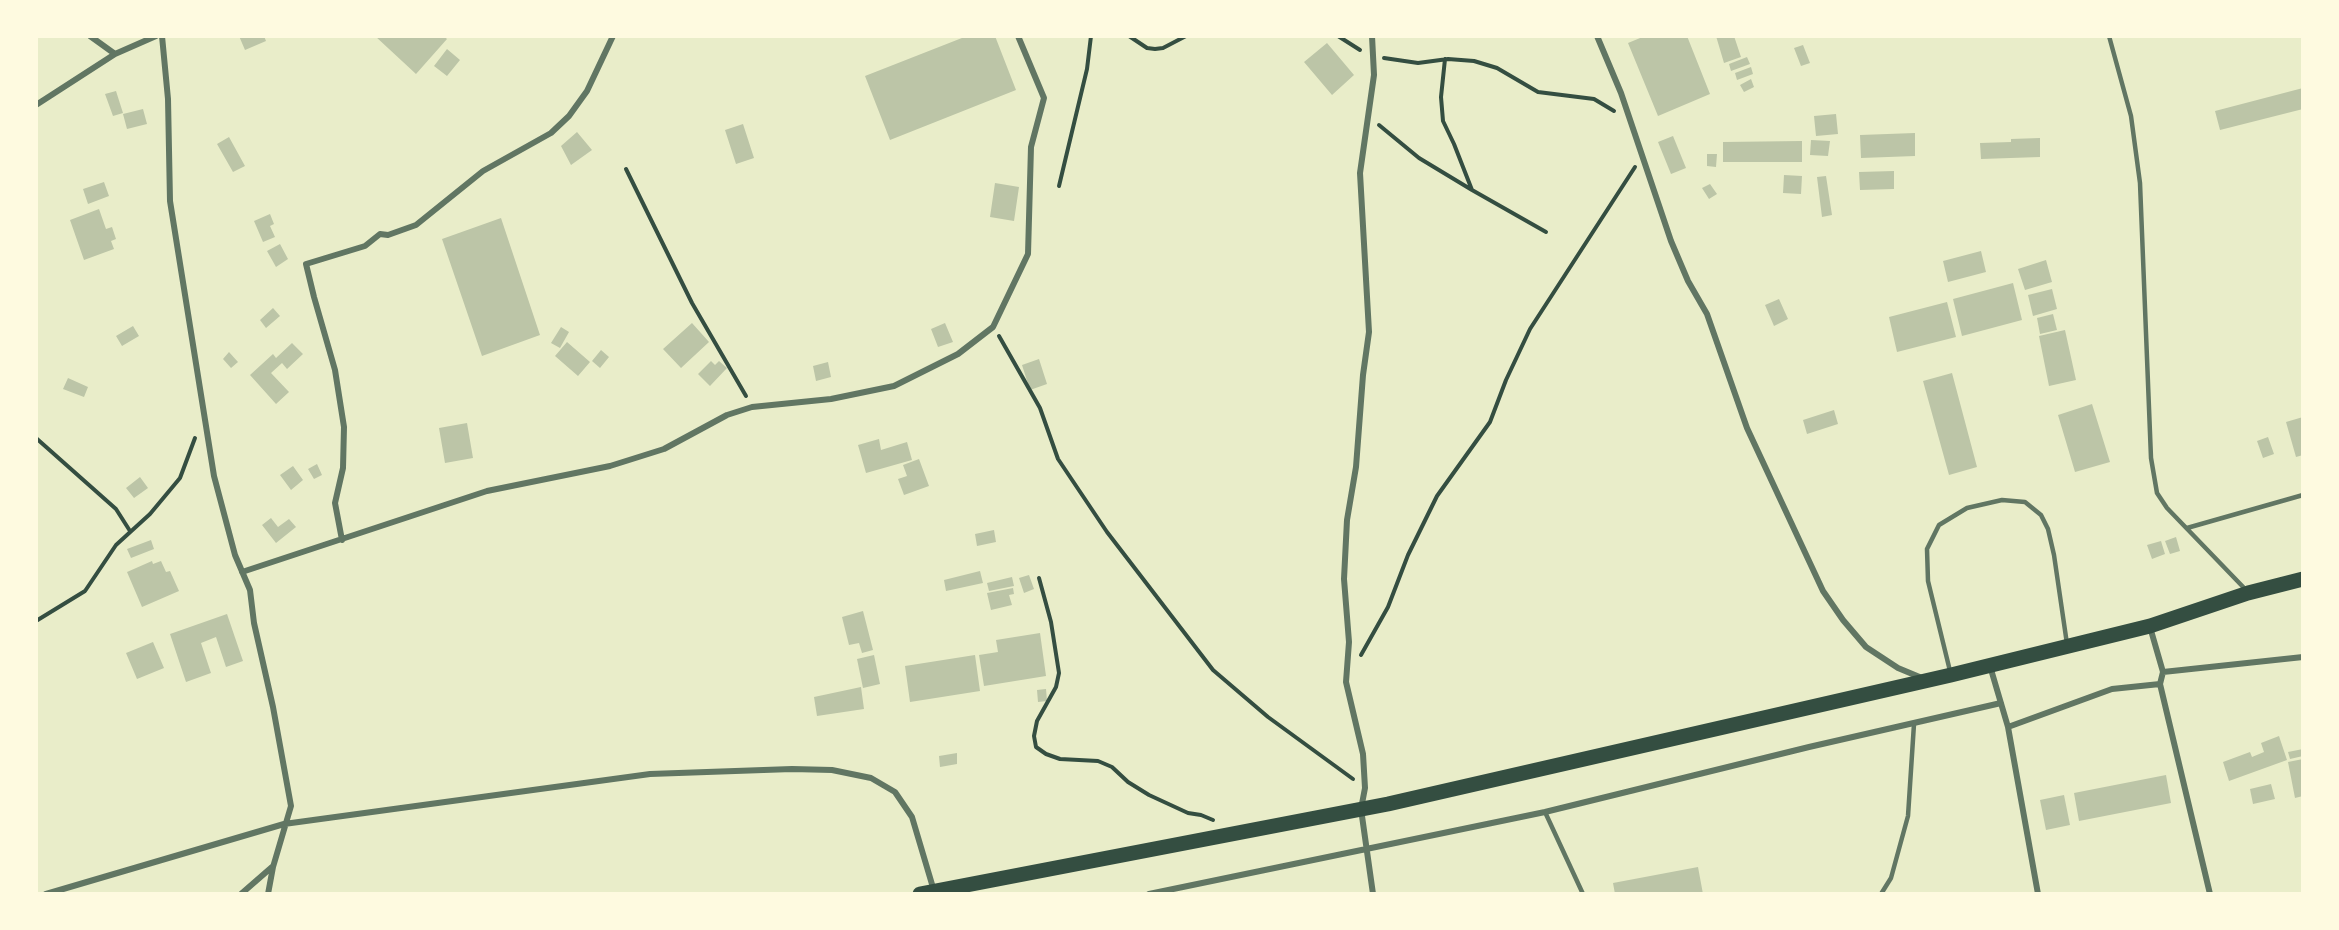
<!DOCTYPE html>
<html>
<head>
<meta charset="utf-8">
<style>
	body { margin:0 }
	#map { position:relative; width:2339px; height:930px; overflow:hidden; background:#e9edc9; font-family:Jost,sans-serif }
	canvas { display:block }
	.frame { position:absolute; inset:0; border:38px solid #fefae0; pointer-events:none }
</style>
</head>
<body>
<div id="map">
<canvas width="2339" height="930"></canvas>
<div class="frame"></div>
</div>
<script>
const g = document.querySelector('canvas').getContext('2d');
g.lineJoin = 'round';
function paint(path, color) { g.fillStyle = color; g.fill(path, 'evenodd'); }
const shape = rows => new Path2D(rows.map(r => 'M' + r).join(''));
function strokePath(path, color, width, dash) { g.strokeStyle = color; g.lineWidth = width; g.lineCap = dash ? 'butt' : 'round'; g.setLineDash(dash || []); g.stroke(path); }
const building = shape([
	[239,36,264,36,266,41,245,50],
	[375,36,444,36,447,39,416,74],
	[967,36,995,36,1016,90,890,140,865,76],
	[1645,36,1687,36,1710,94,1658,116,1628,43],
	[1716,36,1734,36,1741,57,1724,63],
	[1327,43,1354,75,1332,95,1304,62],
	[1803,45,1810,63,1801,66,1794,48],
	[447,49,460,60,447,76,434,66],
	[1747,57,1750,64,1731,71,1729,64],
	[1751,67,1753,74,1737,80,1735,73],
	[1751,79,1754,87,1744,92,1740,85],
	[2303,88,2303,109,2220,130,2215,111],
	[116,91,123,113,113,116,105,94],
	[143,109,147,124,127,129,123,114],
	[1836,114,1838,134,1816,136,1814,116],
	[743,124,754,158,736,164,725,130],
	[577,132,592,150,571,165,561,146],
	[1915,133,1915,156,1861,158,1860,135],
	[1673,136,1686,168,1671,174,1658,142],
	[229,137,245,166,233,172,217,144],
	[2040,138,2040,157,1981,159,1980,143,2011,142,2011,139],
	[1811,140,1830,141,1828,156,1810,155],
	[1802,141,1802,162,1723,162,1723,142],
	[1707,154,1717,154,1716,167,1707,166],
	[1894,171,1894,189,1860,190,1859,172],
	[1784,175,1802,176,1801,194,1783,193],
	[1826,176,1832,215,1822,217,1817,177],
	[104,182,109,196,88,204,83,189],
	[995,183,1019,187,1014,221,990,217],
	[1710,184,1717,194,1709,199,1702,188],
	[99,209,106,229,112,227,116,239,111,241,114,249,84,260,70,220],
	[270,214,274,224,270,226,275,237,263,242,254,221],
	[501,218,540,335,482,356,442,239],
	[280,244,288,259,276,267,267,251],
	[1981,251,1986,272,1948,282,1943,261],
	[2046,260,2052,282,2025,290,2018,269],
	[2013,283,2022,320,1962,336,1953,299],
	[2052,289,2057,309,2033,316,2028,295],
	[1779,299,1788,319,1774,326,1765,305],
	[1947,302,1956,337,1897,352,1889,317],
	[273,308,280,316,266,328,260,320],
	[2053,314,2057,330,2040,334,2037,318],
	[692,323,709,342,681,368,663,349],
	[945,323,953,342,938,347,931,329],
	[133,326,139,336,122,346,116,336],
	[561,327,569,332,560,348,551,343],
	[2065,330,2076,380,2049,386,2039,336],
	[567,342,590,362,578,376,555,356],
	[292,343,303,354,287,369,282,363,271,373,289,392,276,404,250,375,273,354,276,358],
	[601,350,609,357,600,368,592,361],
	[229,352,238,362,231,368,223,359],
	[1039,359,1047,384,1030,390,1022,365],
	[711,361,715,365,719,361,727,368,710,386,698,374],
	[828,362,831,377,816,381,813,366],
	[1952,373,1977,467,1949,475,1923,381],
	[68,378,88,387,84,397,63,389],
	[2092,404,2110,462,2075,472,2058,415],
	[1834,410,1838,424,1807,434,1803,420],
	[2303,417,2303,455,2296,457,2286,422],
	[467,423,473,458,445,463,439,428],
	[2268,437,2274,454,2263,458,2257,441],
	[879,439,881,450,907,442,912,460,866,473,858,445],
	[919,459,929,486,904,495,898,479,907,476,903,465],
	[317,464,322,475,314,479,308,469],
	[293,466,303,480,291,490,280,475],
	[140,477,148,488,134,498,126,488],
	[271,518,278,527,289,519,296,527,276,543,262,525],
	[994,530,996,542,977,546,975,534],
	[2176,537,2180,551,2170,554,2165,541],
	[151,540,154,549,131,558,127,549],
	[2161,541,2165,554,2152,559,2147,545],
	[152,561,153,564,161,561,166,572,170,571,179,591,142,607,127,572],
	[980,571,983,583,946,591,944,580],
	[1029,575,1034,589,1024,593,1019,578],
	[1012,577,1014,586,989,591,987,583],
	[1013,588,1014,594,1009,595,1012,605,991,610,987,593],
	[863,611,873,650,862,653,859,643,849,645,842,617],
	[227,614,243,661,226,667,216,637,201,643,211,673,186,682,170,634],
	[1040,633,1046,676,984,686,979,655,998,652,996,640],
	[153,642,164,668,137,679,126,653],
	[874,655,880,684,863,688,857,659],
	[975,655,980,691,910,702,905,666],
	[861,687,864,709,817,716,814,697],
	[1046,689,1047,701,1038,702,1037,690],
	[2279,736,2287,760,2229,781,2223,762,2250,752,2252,757,2264,752,2261,743],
	[2303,749,2303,756,2290,759,2288,752],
	[957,753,957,764,940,767,939,756],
	[2303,759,2303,796,2295,798,2288,762],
	[2166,775,2171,803,2079,821,2074,793],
	[2271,784,2275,799,2253,804,2250,789],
	[2064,795,2070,825,2046,830,2040,800],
	[1698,867,1703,894,1615,894,1613,883]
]);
const path = shape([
	[1129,36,1147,48,1155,49,1163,48,1186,36],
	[1338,36,1360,50],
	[1384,58,1418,63,1448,59,1474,61,1497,68,1538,92,1594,99,1614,111],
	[1445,59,1441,97,1443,121,1454,144,1472,190],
	[1379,125,1419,158,1472,190,1546,232],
	[626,169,692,303,746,396],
	[1059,186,1087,69,1091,36],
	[999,336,1040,408,1058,459,1107,532,1213,670,1268,717,1353,779],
	[36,438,116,509,130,531],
	[1039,578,1051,622,1059,673,1056,687,1037,721,1034,736,1036,747,1046,754,1060,759,1098,761,1112,767,1128,782,1149,795,1188,813,1201,815,1213,820],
	[36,621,85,591,116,545,150,514,180,478,195,438],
	[1361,655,1388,607,1408,555,1437,496,1490,422,1506,380,1530,329,1635,167]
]);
const service = shape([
	[2109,36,2131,116,2140,183,2151,458,2157,493,2167,508,2247,591],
	[2187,528,2303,495],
	[1950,671,1928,581,1927,549,1939,525,1967,508,2002,500,2025,502,2041,515,2048,529,2054,555,2067,644],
	[1545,812,1583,894],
	[1881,894,1891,878,1908,816,1914,724]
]);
const minor = shape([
	[90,36,115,54],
	[162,36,168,99,170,201,214,476,235,555,250,590,254,623,273,707,291,806,273,867,268,894],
	[1372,36,1374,75,1360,173,1369,332,1363,375,1356,467,1347,520,1344,579,1349,642,1346,682,1363,754,1365,788,1361,809,1373,894],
	[1597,36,1621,93,1671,241,1688,281,1707,314,1747,428,1823,591,1843,620,1866,647,1898,668,1922,678],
	[36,105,115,54,156,36],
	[342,540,335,503,343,468,344,427,335,370,314,297,306,264,365,246,380,234,388,235,416,225,483,171,551,133,569,116,587,91,613,36],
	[242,572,487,491,610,466,664,449,727,415,752,407,831,399,894,386,958,354,993,327,1028,254,1031,147,1044,98,1018,36],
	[2150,627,2163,672,2160,684,2210,894],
	[1990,666,2008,727,2038,894],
	[2163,672,2303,657],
	[2008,727,2112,689,2160,684],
	[46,894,284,824,650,774,792,769,832,770,871,778,895,792,912,817,934,891],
	[241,894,272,867],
	[1149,894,1545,812,1809,747,2001,703]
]);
const trunk = shape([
	[920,894,1388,804,1951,675,2150,626,2248,593,2303,579]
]);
paint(building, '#bcc5a7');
strokePath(path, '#344e41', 4);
strokePath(service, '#617663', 4.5);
strokePath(minor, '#617663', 6);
strokePath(trunk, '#344e41', 15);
</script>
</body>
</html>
